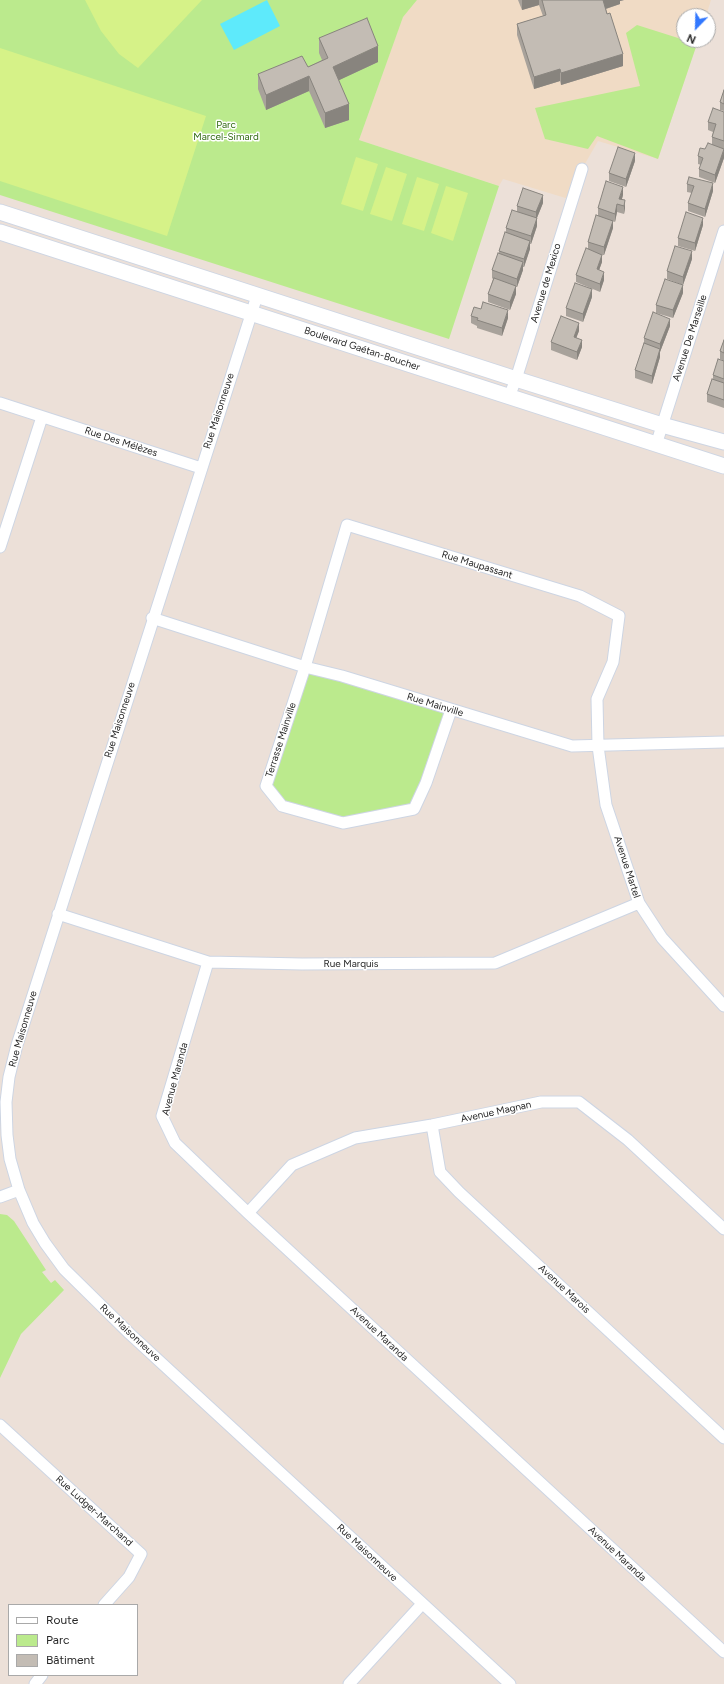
<!DOCTYPE html>
<html>
<head>
<meta charset="utf-8">
<style>
	body { margin:0 }
	#map { position:relative; width:724px; height:1684px; overflow:hidden; background:#ece0d8; font-family:Figtree,sans-serif }
	canvas { display:block }
	.legend { position:absolute; left:8px; top:1604px; width:130px; height:72px; box-sizing:border-box; background:#fff; border:1px solid #a9a9a9; margin:0; padding:5px 7px; list-style:none; font-size:12px; color:#282828 }
	.legend li { display:flex; align-items:center; gap:8px; height:20px }
	.legend b { width:20px; border:1px solid #a9a9a9 }
	.north { position:absolute; left:676px; top:8px; width:40px; height:40px; box-sizing:border-box; background:#fff; border:1px solid #a9a9a9; border-radius:50%; rotate:203deg; font-size:11px; font-weight:700; line-height:16px; text-align:center; color:#282828 }
	.north::after { content:''; display:block; margin:auto; width:14px; height:18px; background:#3278ff; clip-path:polygon(50% 0,100% 100%,50% 72%,0 100%) }
</style>
</head>
<body>
<div id="map">
<canvas width="724" height="1684"></canvas>
<ul class="legend">
<li><b style="height:5px;background:#fff"></b>Route</li>
<li><b style="height:11px;background:#bbea8d"></b>Parc</li>
<li><b style="height:11px;background:#c3bcb4"></b>Bâtiment</li>
</ul>
<div class="north">N</div>
</div>
<script>
const g = document.querySelector('canvas').getContext('2d');
g.lineJoin = 'round';
function paint(path, color) { g.fillStyle = color; g.fill(path, 'evenodd'); }
const shape = rows => new Path2D(rows.map(r => 'M' + r).join(''));
function strokePath(path, color, width, dash) { g.strokeStyle = color; g.lineWidth = width; g.lineCap = dash ? 'butt' : 'round'; g.setLineDash(dash || []); g.stroke(path); }
function label(font, color, halo, rows, align = 'center') {
  g.font = font + ' Figtree,sans-serif'; g.lineWidth = 3; g.setLineDash([]); g.textBaseline = 'middle'; g.strokeStyle = halo; g.fillStyle = color; for (const [text, x, y, turn = 0] of rows) {
    g.save(); g.translate(x, y); g.rotate((+turn || 0) * Math.PI / 180); g.textAlign = isNaN(turn) ? turn : align; if (halo) g.strokeText(text, 0, 0); g.fillText(text, 0, 0); g.restore();
  }
}
const education = shape([
	[417,0,711,0,706,16,684,16,684,40,698,40,658,159,598,141,582,169,572,200,503,179,499,186,359,140,403,16]
]);
const green = shape([
	[0,0,417,0,403,17,359,140,499,186,449,339,0,195],
	[637,25,697,44,658,159,597,136,588,149,545,139,535,108,640,86,626,33],
	[305,667,451,710,414,809,343,823,282,806,266,786],
	[0,1214,7,1215,14,1221,46,1270,42,1272,51,1283,55,1280,64,1290,21,1334,0,1378]
]);
const pitch = shape([
	[85,0,202,0,138,68,119,54,101,31],
	[0,48,206,116,167,236,0,181],
	[356,157,378,164,363,211,341,204],
	[386,167,407,174,392,221,370,214],
	[417,177,439,184,424,231,402,224],
	[446,186,468,193,453,241,431,233]
]);
const water = shape([
	[267,0,280,26,234,50,220,24]
]);
const street = shape([
	[257,296,17,1045,9,1077,6,1102,7,1135,10,1159,19,1190,33,1223,45,1243,64,1269,130,1334,510,1684],
	[509,397,516,379,582,169],
	[0,403,201,468],
	[656,445,724,231],
	[0,547,42,417],
	[152,618,305,667,342,676,572,746,724,742],
	[451,710,426,783,414,809,343,823,282,806,266,786,305,667,347,525,580,596,619,616,613,662,597,699,598,746,606,805,639,903,662,938,724,1006],
	[58,914,208,962,302,964,495,963,639,903],
	[208,962,162,1116,175,1143,248,1213,724,1652],
	[432,1125,440,1172,459,1192,724,1438],
	[0,1197,19,1190],
	[248,1213,292,1165,355,1138,432,1125,541,1102,579,1102,628,1140,724,1229],
	[0,1425,141,1554,129,1577,104,1605],
	[35,1684,42,1675],
	[349,1684,422,1604]
]);
const secondary = shape([
	[0,212,516,379,662,425,724,442],
	[0,232,724,466]
]);
const wall = shape([
	[518,0,624,0,620,1,620,4,606,9,623,66,561,85,560,81,534,89,517,35,517,24,543,16,539,5,522,10],
	[319,38,378,62,339,80,349,120,325,128,309,91,266,110,258,89,258,74,308,67,322,60,319,53],
	[724,90,724,111,720,110,720,102],
	[724,112,724,158,715,183,699,177,699,169,701,165,698,164,698,156,712,144,712,137,713,132,708,130,708,122],
	[635,161,626,187,609,181,609,173],
	[687,184,713,191,705,217,688,211,688,203,692,193,687,192],
	[623,195,622,199,625,208,624,214,617,212,615,222,613,221,613,228,604,255,602,255,602,262,599,270,604,280,600,292,576,282,576,275,588,249,588,242,598,216,598,208],
	[543,203,537,218,537,226,531,244,530,244,530,249,524,267,523,267,523,270,517,287,516,287,516,294,510,310,488,302,488,294,493,279,492,278,492,270,499,253,499,251,506,233,506,228,517,212,517,206],
	[703,225,695,251,678,246,678,238],
	[692,259,683,285,667,279,667,271],
	[683,293,673,318,656,313,656,305],
	[592,297,583,322,566,316,566,308],
	[471,316,508,318,502,336,477,328,477,326,471,323],
	[670,326,660,352,660,357,652,384,635,378,635,370,644,343,644,338],
	[579,331,576,337,582,347,577,360,551,350,551,342],
	[724,340,724,361,720,359,720,351],
	[724,361,724,408,707,402,707,394,713,379,713,375]
]);
const shadedWall = shape([
	[522,0,539,0,539,5,522,10],
	[602,0,624,0,620,1,620,4,602,10],
	[378,46,378,62,333,83,333,67],
	[623,54,623,66,561,85,561,73],
	[560,69,560,81,534,89,534,77],
	[309,76,309,91,266,110,266,95],
	[349,104,349,120,325,128,325,113],
	[724,150,724,158,715,183,715,175],
	[635,153,635,161,626,187,626,179],
	[713,183,713,191,705,217,705,209],
	[623,187,623,195,620,205,619,199],
	[543,195,543,203,536,220,536,212],
	[625,200,625,208,624,214,624,206],
	[617,204,617,212,615,222,615,214],
	[537,218,537,226,531,244,531,236],
	[703,218,703,225,695,251,695,243],
	[613,221,613,228,604,255,604,247],
	[530,241,530,249,524,267,524,259],
	[692,251,692,259,683,285,683,277],
	[602,255,602,262,597,276,597,269],
	[523,262,523,270,517,287,517,279],
	[604,272,604,280,600,292,600,284],
	[683,285,683,293,673,318,673,310],
	[516,286,516,294,510,310,510,302],
	[592,289,592,297,583,322,583,314],
	[508,310,508,318,502,336,502,328],
	[670,319,670,326,660,352,660,357,652,384,652,376,660,349,660,344],
	[579,323,579,331,574,344,574,337],
	[582,340,582,347,577,360,577,352]
]);
const building = shape([
	[542,0,603,0,607,14,610,13,623,54,561,73,560,69,534,77,517,24,546,15,542,0],
	[367,18,378,46,333,67,349,104,325,113,309,76,266,95,258,74,302,56,308,67,328,58,319,38,367,18],
	[724,90,724,104,720,102,724,90],
	[713,108,724,112,724,141,712,137,716,124,708,122,713,108],
	[708,143,724,149,715,175,699,169,703,158,698,156,700,148,705,149,708,143],
	[618,147,635,153,626,179,609,173,618,147],
	[689,177,713,183,705,209,688,203,694,186,687,184,689,177],
	[606,181,623,187,619,199,625,200,624,206,617,204,615,214,598,208,606,181],
	[523,188,543,195,536,212,517,206,523,188],
	[512,210,537,218,531,236,506,228,512,210],
	[686,212,703,218,695,243,678,238,686,212],
	[596,215,613,221,604,247,588,242,596,215],
	[505,232,530,241,524,259,499,251,505,232],
	[675,246,692,251,683,277,667,271,675,246],
	[586,248,602,255,597,269,604,272,600,284,576,275,586,248],
	[498,253,523,262,517,279,492,270,498,253],
	[494,278,516,286,510,302,488,294,494,278],
	[665,279,683,285,673,310,656,305,665,279],
	[575,283,592,289,583,314,566,308,575,283],
	[483,302,508,310,502,328,477,320,478,318,471,316,474,307,481,309,483,302],
	[653,312,670,319,660,344,644,338,653,312],
	[561,316,579,323,574,337,582,340,577,352,551,342,561,316],
	[724,340,724,353,720,351,724,340],
	[644,343,660,349,652,376,635,370,644,343],
	[718,359,724,361,724,379,713,375,718,359],
	[712,379,724,383,724,400,707,394,712,379]
]);
const parkNames = [
	["Parc",226,125],
	["Marcel-Simard",226,137]
];
const streetNames = [
	["Avenue de Mexico",546,283,-73],
	["Avenue De Marseille",690,338,-72],
	["Boulevard Gaétan-Boucher",362,349,18],
	["Rue Maisonneuve",219,411,-72],
	["Rue Des Mélèzes",121,442,18],
	["Rue Maupassant",477,565,17],
	["Rue Mainville",435,705,17],
	["Rue Maisonneuve",120,720,-72],
	["Terrasse Mainville",281,740,-72],
	["Avenue Martel",627,867,72],
	["Rue Marquis",351,964],
	["Rue Maisonneuve",23,1029,-74],
	["Avenue Maranda",175,1079,-75],
	["Avenue Magnan",496,1112,-12],
	["Avenue Marois",564,1289,43],
	["Rue Maisonneuve",130,1333,43],
	["Avenue Maranda",379,1334,43],
	["Rue Ludger-Marchand",94,1511,42],
	["Rue Maisonneuve",367,1553,43],
	["Avenue Maranda",617,1554,43]
];
paint(education, '#f0dbc5');
paint(green, '#bbea8d');
paint(pitch, '#d6f288');
paint(water, '#5eeafb');
strokePath(street, '#cdd5e3', 13);
strokePath(secondary, '#cdd5e3', 17);
strokePath(street, '#fff', 11);
strokePath(secondary, '#fff', 15);
paint(wall, '#a8a29b');
paint(shadedWall, '#88847e');
paint(building, '#c3bcb4');
strokePath(building, '#88847e', 1);
label('10px', '#326b12', '#fff', parkNames);
label('10px', '#282828', '#fff', streetNames);
</script>
</body>
</html>
